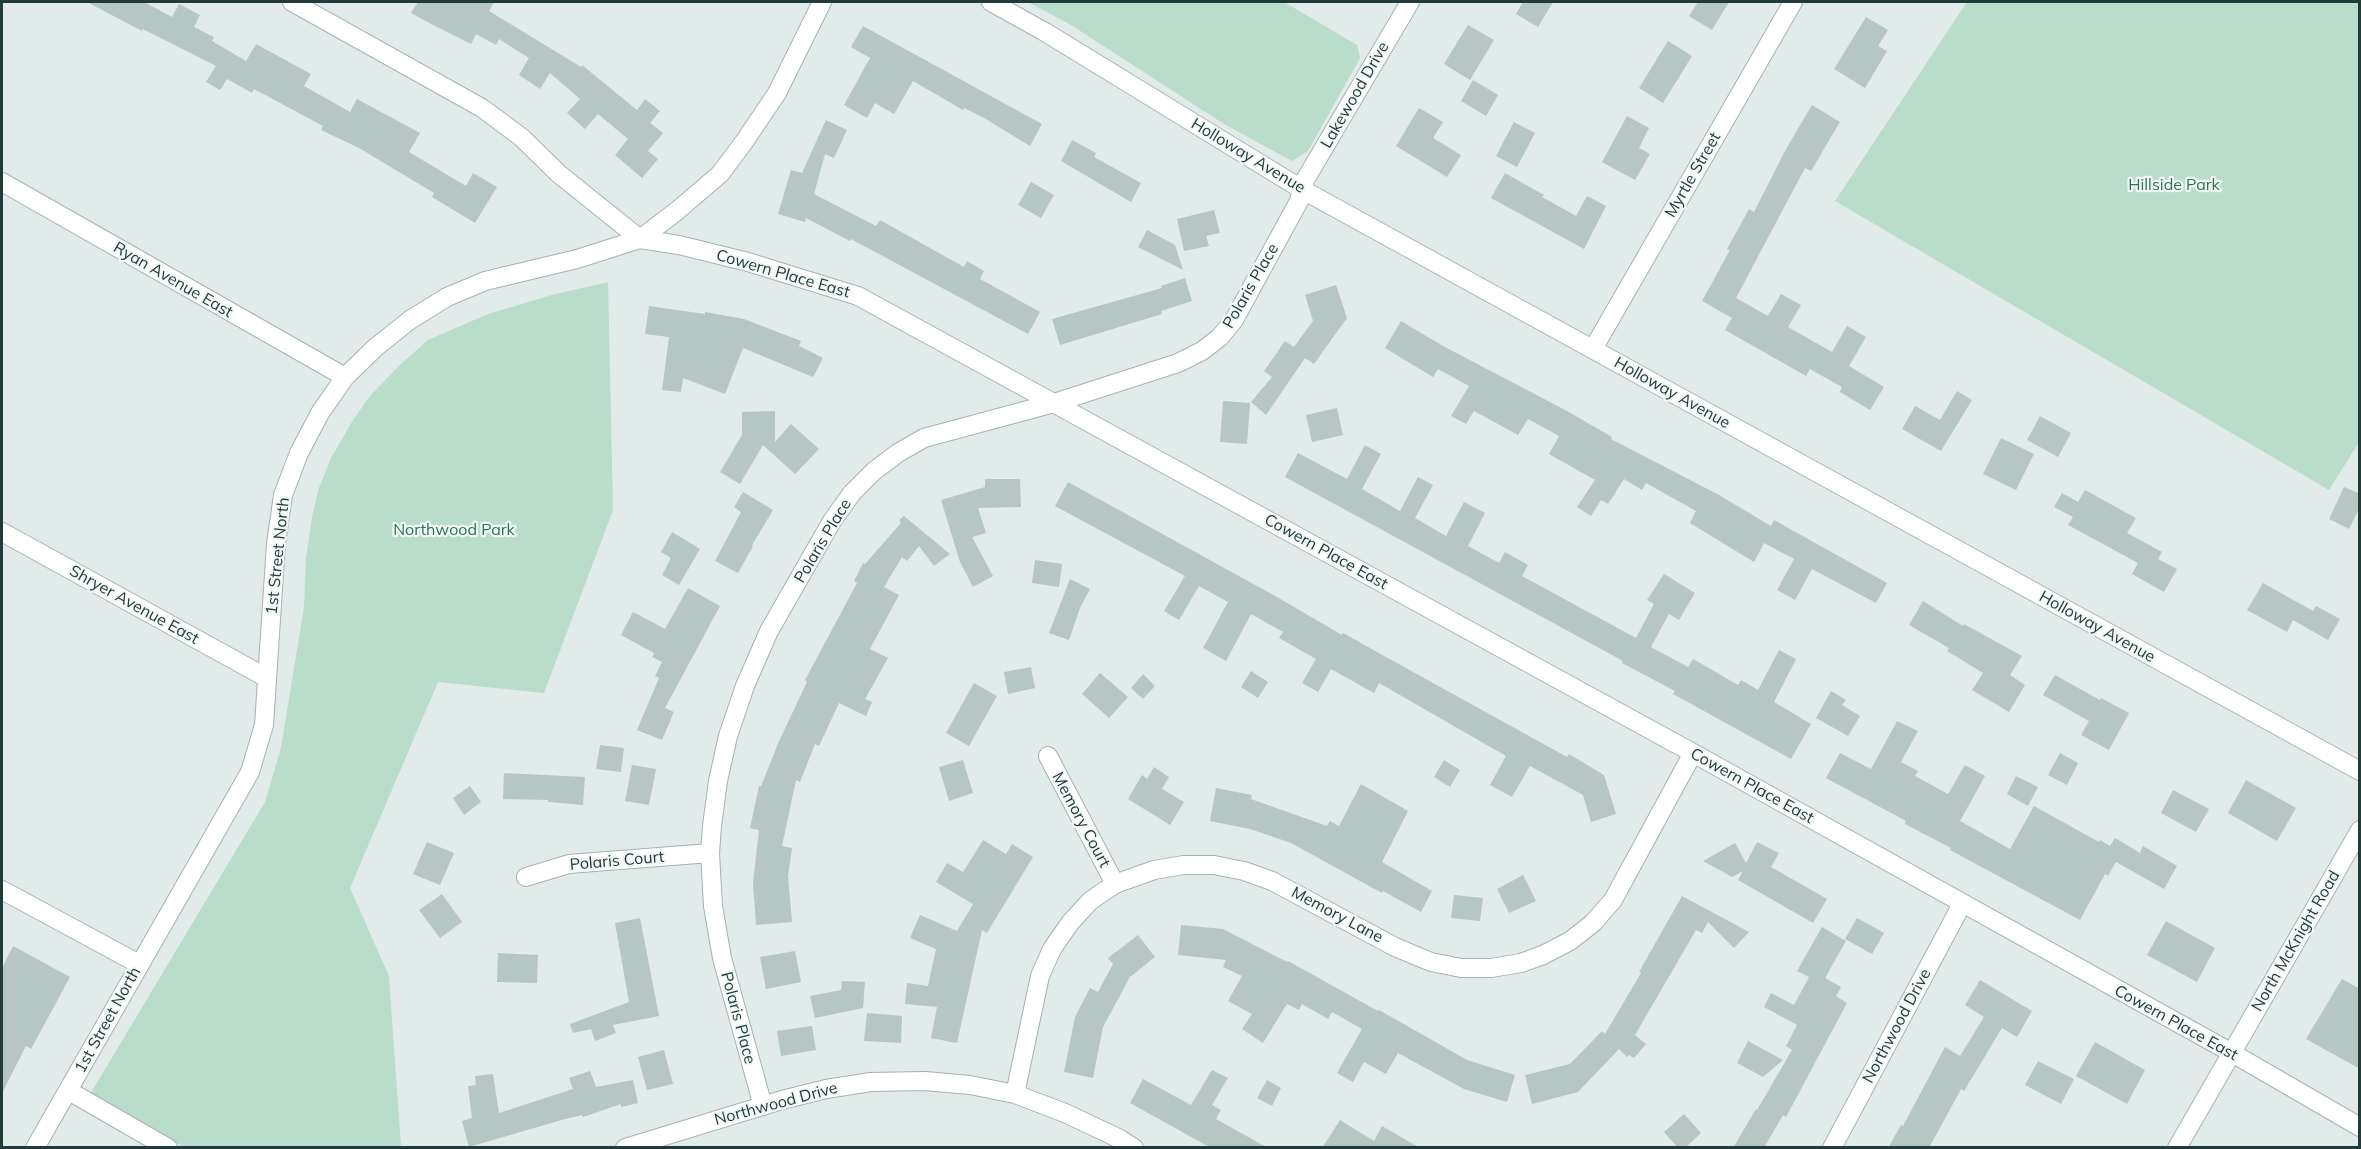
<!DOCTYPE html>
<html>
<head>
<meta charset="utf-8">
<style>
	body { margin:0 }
	#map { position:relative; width:2361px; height:1149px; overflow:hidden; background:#e1ebe9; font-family:Mulish,sans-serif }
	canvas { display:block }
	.frame { position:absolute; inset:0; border:3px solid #213b3b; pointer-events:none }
</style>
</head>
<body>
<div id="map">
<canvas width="2361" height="1149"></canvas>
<div class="frame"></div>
</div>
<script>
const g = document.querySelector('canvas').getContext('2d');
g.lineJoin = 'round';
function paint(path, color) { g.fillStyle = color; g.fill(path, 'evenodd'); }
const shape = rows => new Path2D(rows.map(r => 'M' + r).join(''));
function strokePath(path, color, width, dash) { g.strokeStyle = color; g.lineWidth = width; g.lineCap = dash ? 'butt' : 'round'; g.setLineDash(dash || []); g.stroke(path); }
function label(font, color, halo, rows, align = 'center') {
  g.font = font + ' Mulish,sans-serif'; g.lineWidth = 4.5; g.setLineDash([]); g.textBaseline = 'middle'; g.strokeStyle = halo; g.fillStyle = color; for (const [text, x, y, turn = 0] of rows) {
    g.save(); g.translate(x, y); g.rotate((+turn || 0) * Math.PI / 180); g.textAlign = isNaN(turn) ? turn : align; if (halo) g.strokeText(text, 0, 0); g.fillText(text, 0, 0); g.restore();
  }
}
const green = shape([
	[1028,2,1284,2,1357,45,1360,58,1308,151,1292,161,1224,124,1071,25],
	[1967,2,2359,2,2359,442,2329,490,1835,201],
	[608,282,613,510,544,693,438,682,350,888,389,976,401,1147,184,1147,89,1096,265,802,281,748,304,607,306,558,312,517,319,488,331,458,353,420,370,396,400,365,428,340,488,314,552,295]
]);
const building = shape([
	[87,2,144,2,172,17,179,4,200,15,194,27,214,37,212,41,246,61,256,44,311,74,304,86,350,112,357,99,420,133,409,152,466,186,473,173,497,187,475,223,432,197,434,193,359,148,321,130,323,126,254,89,252,93,227,79,220,90,206,82,216,66,143,29,142,31],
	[418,2,494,2,489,11,581,67,582,65,637,110,645,99,660,111,650,123,663,133,648,151,658,159,642,178,615,155,628,139,598,114,585,129,567,113,580,99,550,73,540,89,519,75,529,58,499,39,496,45,476,34,471,44,431,24,411,13],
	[1523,2,1553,2,1538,27,1516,14],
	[1698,2,1729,2,1712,30,1689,16],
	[1866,17,1888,30,1878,46,1887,51,1865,88,1834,69],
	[1468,25,1494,40,1470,80,1444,64],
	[863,26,1042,124,1030,146,984,118,964,108,963,110,913,81,894,114,875,103,867,118,844,105,870,58,851,47],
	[1668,41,1692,56,1663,103,1639,88],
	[1473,80,1498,95,1486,116,1461,101],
	[1812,105,1840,122,1811,171,1805,168,1736,298,1768,316,1781,294,1801,305,1788,327,1832,352,1847,326,1866,337,1849,366,1884,387,1870,410,1840,392,1842,387,1810,369,1806,376,1725,330,1732,318,1702,301,1730,250,1727,249,1749,209,1754,212,1786,149],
	[1419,108,1443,122,1433,138,1461,155,1447,177,1396,146],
	[1627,116,1649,128,1639,148,1650,154,1635,180,1602,162],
	[826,120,847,130,834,158,825,154,814,194,876,226,880,220,964,267,967,261,984,271,980,279,1040,312,1028,334,851,239,850,241,806,218,805,222,778,214,791,170,802,173],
	[1514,122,1535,133,1517,167,1496,156],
	[1072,140,1096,153,1094,157,1141,183,1131,202,1061,161],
	[1505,173,1544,195,1542,197,1576,216,1587,196,1606,206,1584,249,1491,198],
	[1031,182,1054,195,1041,218,1018,205],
	[1214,210,1220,233,1206,236,1209,246,1184,251,1177,219],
	[1147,230,1175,245,1183,270,1138,247],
	[1185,278,1192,301,1161,311,1162,314,1060,345,1052,319,1162,288,1161,286],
	[1336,285,1347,318,1314,364,1305,358,1266,415,1251,402,1272,377,1264,371,1285,341,1294,347,1313,321,1305,295],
	[649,306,705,314,705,312,744,319,801,341,799,346,823,358,813,377,743,348,725,394,683,378,681,392,662,390,669,337,645,334],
	[1401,321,1443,346,1567,411,1612,437,1611,439,1719,495,1771,526,1774,520,1887,583,1876,603,1812,569,1795,600,1777,590,1794,559,1764,543,1754,562,1690,523,1696,511,1646,483,1642,490,1624,479,1608,504,1601,500,1591,516,1577,507,1595,480,1549,454,1559,436,1528,419,1518,435,1474,411,1466,424,1451,416,1469,386,1438,369,1433,377,1385,348],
	[1957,391,1972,400,1941,451,1902,429,1915,406,1940,420],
	[1223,401,1250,403,1247,444,1220,442],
	[1337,408,1343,435,1312,442,1306,415],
	[775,411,775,442,791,424,819,449,795,474,763,445,740,484,720,472,742,435,742,412],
	[2040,416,2071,433,2058,457,2027,440],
	[2001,438,2034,454,2016,490,1983,474],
	[1365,445,1381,454,1362,489,1400,511,1418,477,1433,485,1415,518,1446,536,1464,502,1485,513,1468,546,1499,563,1505,552,1528,565,1522,576,1636,638,1654,604,1647,600,1664,574,1695,593,1679,620,1669,614,1651,647,1688,667,1693,659,1738,685,1741,680,1758,690,1779,650,1796,659,1774,702,1811,724,1791,759,1673,694,1675,691,1622,663,1623,661,1285,477,1298,453,1347,479],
	[985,479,1020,479,1021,507,978,508,986,533,972,537,993,576,973,587,960,562,941,500,985,487],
	[1068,482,1277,597,1342,635,1343,633,1386,657,1567,757,1569,754,1604,775,1616,814,1591,822,1583,795,1530,766,1512,797,1490,785,1506,756,1379,683,1374,693,1331,669,1318,692,1302,683,1316,659,1279,638,1283,632,1251,614,1226,661,1203,648,1228,602,1199,586,1179,620,1164,611,1185,576,1055,506],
	[2344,487,2360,494,2360,507,2349,529,2329,519],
	[2085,490,2136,518,2127,533,2162,552,2158,559,2177,569,2164,592,2132,574,2138,563,2068,525,2073,517,2054,507,2062,493,2078,502],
	[743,492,773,510,752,545,753,546,738,573,715,561,741,512,734,507],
	[904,516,950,554,934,566,919,546,907,561,902,557,884,587,899,595,870,649,888,658,865,699,872,702,866,716,839,703,819,746,815,744,800,782,796,780,782,846,792,848,788,876,792,922,756,925,753,883,759,830,750,828,759,786,761,786,780,739,807,682,805,680,857,583,854,581,863,563,865,564,901,523,899,520],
	[672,532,700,549,679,585,662,575,671,558,661,552],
	[1035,560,1062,564,1059,587,1032,583],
	[1070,579,1090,589,1080,608,1069,640,1049,633],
	[2263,583,2313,611,2316,606,2340,619,2328,640,2293,620,2287,632,2247,610],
	[688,588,720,606,665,708,674,712,662,740,637,730,659,678,655,676,662,662,652,657,654,653,621,635,633,612,665,629],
	[1923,601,1963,626,1964,624,2022,656,2010,675,2025,685,2009,712,1972,690,1983,673,1947,651,1949,648,1909,625],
	[1031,667,1035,688,1008,694,1004,672],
	[1251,671,1268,682,1258,698,1241,687],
	[1100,673,1128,697,1109,718,1082,694],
	[1143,674,1155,686,1143,699,1131,688],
	[2055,675,2100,700,2101,698,2129,713,2109,750,2081,735,2089,721,2043,695],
	[974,683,997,696,969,746,946,733],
	[1831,691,1846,700,1842,705,1860,716,1848,736,1816,718],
	[1897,721,1918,731,1901,762,1918,771,1915,776,1948,794,1965,765,1985,776,1960,821,2010,849,2034,806,2099,842,2100,840,2110,846,2115,838,2140,853,2143,846,2177,866,2164,889,2116,862,2108,876,2105,874,2080,920,1950,850,1951,848,1905,824,1906,821,1826,778,1840,753,1871,769],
	[600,745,624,748,621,772,596,769],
	[2060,753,2078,763,2067,785,2048,775],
	[963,760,973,793,949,801,939,767],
	[1444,760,1460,770,1450,787,1434,777],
	[632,765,656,769,649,805,625,801],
	[1154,767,1169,777,1162,789,1184,802,1170,825,1128,799,1142,775,1147,779],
	[504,773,585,777,583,805,548,802,548,800,503,799],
	[2016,776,2038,787,2028,806,2007,794],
	[2246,780,2296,808,2277,841,2228,813],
	[1361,784,1408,811,1382,862,1432,891,1421,912,1383,891,1382,893,1291,843,1250,829,1210,821,1216,788,1252,795,1251,799,1327,826,1330,821,1339,826],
	[470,786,481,802,464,815,453,798],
	[2173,790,2209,809,2196,832,2161,813],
	[983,840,1006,854,1012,844,1033,857,987,933,982,930,957,1043,931,1038,937,1007,905,1004,907,983,928,986,936,949,910,938,920,915,957,931,973,904,936,882,947,863,963,872],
	[427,842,454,853,440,885,413,874],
	[1757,842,1779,853,1771,867,1827,899,1813,923,1738,880,1743,871,1732,877,1703,861,1735,843,1746,863],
	[1523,875,1536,901,1509,913,1497,889],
	[442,894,462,922,440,938,419,910],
	[1454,895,1483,898,1480,921,1451,918],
	[1682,896,1749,932,1734,948,1708,922,1702,933,1696,930,1635,1035,1646,1044,1634,1058,1629,1055,1627,1057,1619,1049,1578,1092,1532,1104,1525,1075,1570,1064,1602,1031,1605,1034,1641,973,1639,972],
	[640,918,659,1016,613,1025,616,1033,595,1041,591,1029,573,1033,570,1024,629,1002,615,923],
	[1857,918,1884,933,1872,954,1845,939],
	[2166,921,2215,948,2197,982,2147,955],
	[1181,925,1223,929,1287,962,1288,961,1378,1011,1379,1010,1467,1060,1515,1075,1507,1102,1464,1089,1398,1053,1386,1074,1364,1062,1353,1082,1337,1073,1362,1029,1332,1012,1328,1019,1302,1004,1299,1010,1287,1004,1263,1043,1242,1029,1252,1014,1228,1001,1242,976,1223,967,1226,960,1178,955],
	[1822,927,1846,941,1825,978,1841,987,1836,996,1847,1003,1786,1117,1783,1115,1764,1148,1733,1148,1756,1109,1757,1110,1792,1050,1786,1046,1797,1025,1764,1007,1771,993,1794,1005,1809,977,1797,971],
	[1138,935,1155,957,1130,977,1103,1027,1093,1078,1064,1072,1075,1017,1090,988,1098,992,1113,964,1108,958],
	[13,946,70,977,31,1049,26,1046,2,1093,2,968],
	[795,951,801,982,766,989,760,957],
	[498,953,538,955,537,983,497,982],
	[2342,979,2360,989,2360,1069,2306,1039],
	[1980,980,2032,1011,2017,1037,2002,1028,1964,1091,1961,1089,1929,1148,1888,1148,1901,1125,1903,1126,1945,1047,1960,1056,1984,1017,1965,1005],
	[842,981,865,982,863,1008,815,1018,810,996,841,990],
	[867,1013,902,1016,901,1043,864,1041],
	[812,1026,816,1050,781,1056,777,1031],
	[1748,1041,1783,1060,1763,1077,1737,1063],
	[2095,1042,2145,1070,2127,1104,2076,1076],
	[664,1050,673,1084,647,1090,638,1057],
	[2038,1061,2074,1079,2061,1104,2025,1085],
	[1212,1070,1228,1078,1212,1105,1221,1110,1216,1119,1268,1148,1211,1148,1130,1103,1143,1079,1191,1105],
	[590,1071,596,1087,633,1080,638,1103,621,1107,621,1104,583,1117,582,1115,565,1119,469,1147,462,1121,472,1118,468,1086,476,1085,475,1076,493,1074,499,1113,573,1089,569,1078],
	[1267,1080,1281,1088,1272,1106,1257,1098],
	[1684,1114,1701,1133,1685,1148,1678,1148,1664,1132],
	[1340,1120,1374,1141,1382,1126,1420,1148,1322,1148]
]);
const minor = shape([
	[292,2,482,108,521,137,559,174,640,239,679,245,748,262,858,296,1693,753,2232,1053,2360,1127],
	[991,2,1045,32,1303,190,2360,771],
	[2,182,345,377],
	[1593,349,1793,2],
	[2,532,267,678],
	[1048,756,1115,884],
	[526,877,569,864,710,853],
	[2,890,139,964],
	[69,1091,168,1148],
	[1015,1094,1040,976,1052,949,1070,923,1090,901,1115,884,1154,870,1184,865,1214,865,1244,871,1272,881,1395,947,1431,962,1461,968,1491,968,1521,963,1543,955,1570,941,1593,923,1613,900,1693,753],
	[763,1106,722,958,713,906,710,853,712,826,718,781,728,736,745,686,769,631,832,521,852,493,874,471,898,453,924,438,1054,403,1178,363,1202,351,1220,337,1234,320,1299,201,1305,180,1410,2],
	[35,1148,250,772,264,725,276,544,283,495,299,453,320,413,345,377,376,347,410,320,447,297,485,281,577,259,640,239,678,210,720,174,744,142,777,93,822,2],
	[625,1148,782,1100,826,1089,871,1082,925,1081,970,1085,1015,1094,1065,1113,1120,1139,1134,1148],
	[1832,1148,1962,904],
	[2177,1148,2360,830]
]);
const streetNames = [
	["Lakewood Drive",1355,95,-60],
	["Holloway Avenue",1248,156,31],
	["Myrtle Street",1693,175,-60],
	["Cowern Place East",783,274,16],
	["Ryan Avenue East",173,280,30],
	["Polaris Place",1251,286,-60],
	["Holloway Avenue",1672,393,29],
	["Polaris Place",823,541,-59],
	["Cowern Place East",1326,552,29],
	["1st Street North",278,556,-84],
	["Shryer Avenue East",134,605,29],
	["Holloway Avenue",2097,627,29],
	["Cowern Place East",1752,786,29],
	["Memory Court",1081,820,62],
	["Polaris Court",617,861,-5],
	["Memory Lane",1337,915,28],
	["North McKnight Road",2296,941,-60],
	["Polaris Place",738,1018,75],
	["1st Street North",108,1020,-61],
	["Cowern Place East",2176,1023,29],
	["Northwood Drive",1897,1026,-62],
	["Northwood Drive",776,1104,-15]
];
const parkNames = [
	["Hillside Park",2174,185],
	["Northwood Park",454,530]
];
paint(green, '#badccb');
paint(building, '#b6c6c3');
strokePath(minor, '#a4b3b1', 20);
strokePath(minor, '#fff', 18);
label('16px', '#213b3b', '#f1f8f6', streetNames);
label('16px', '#2c7258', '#f1f8f6', parkNames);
</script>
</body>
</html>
